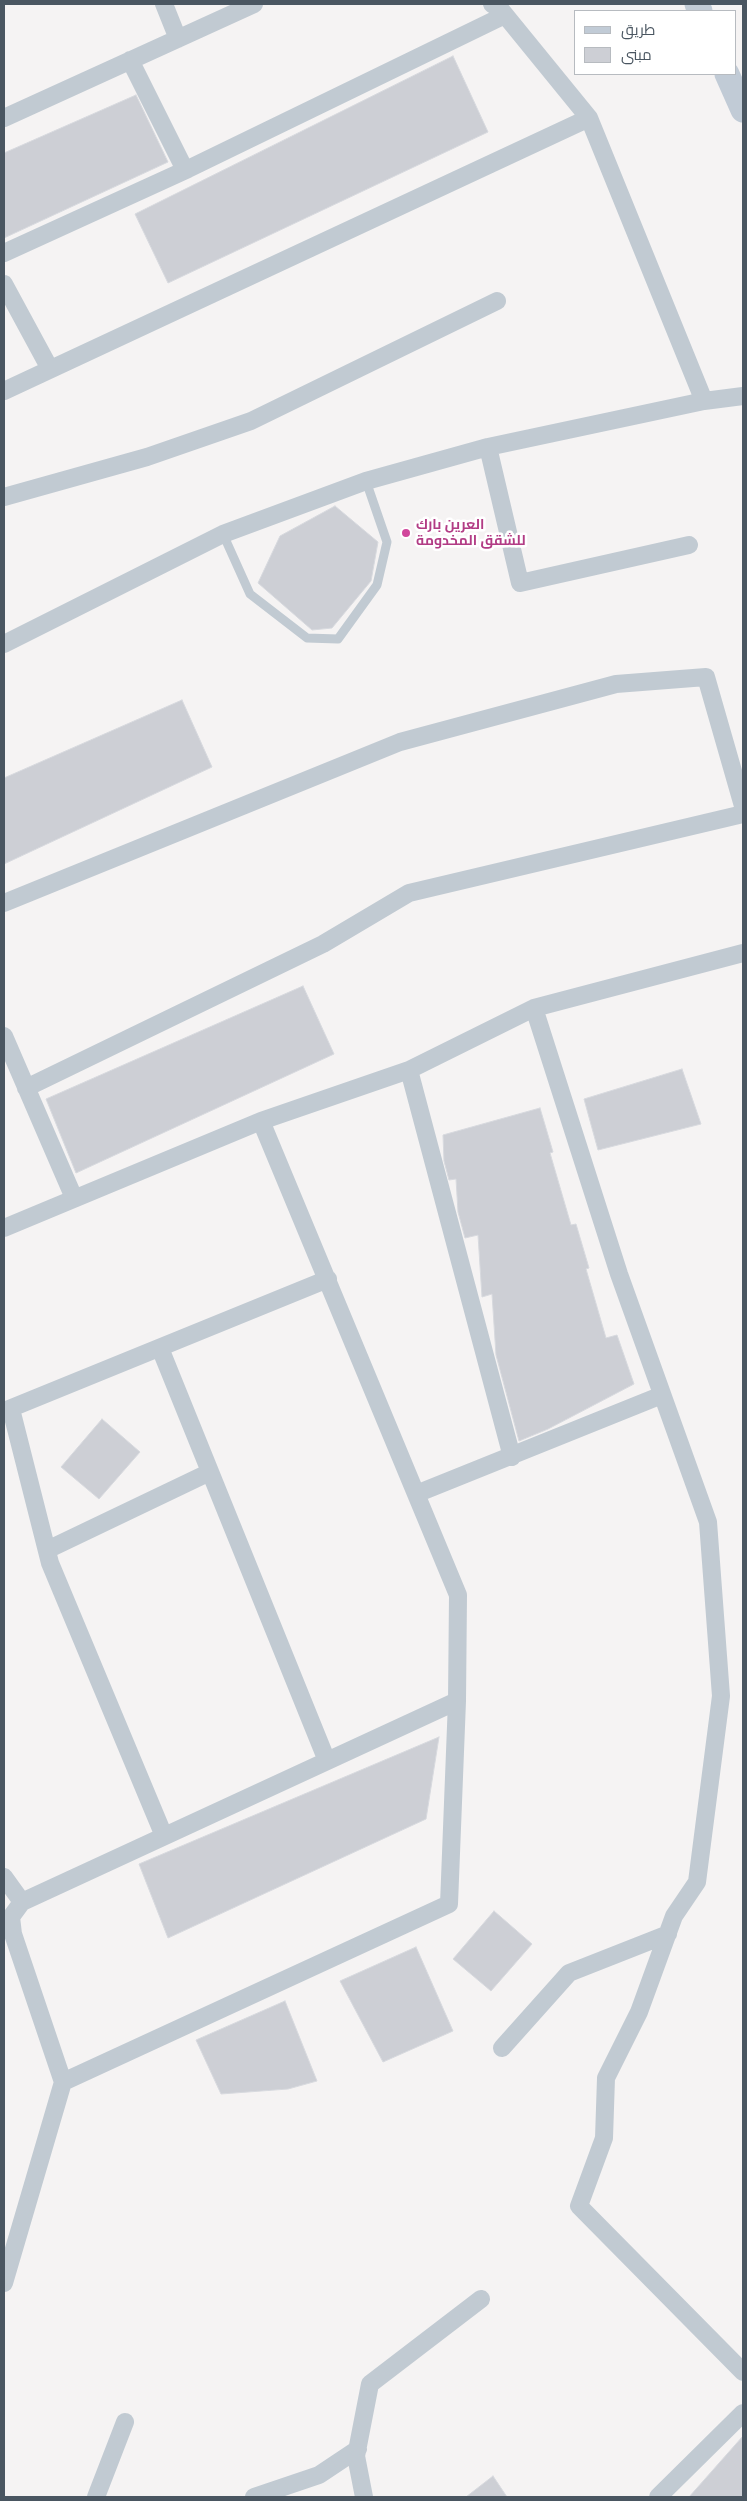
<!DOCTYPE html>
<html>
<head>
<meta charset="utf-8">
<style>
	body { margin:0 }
	#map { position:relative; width:747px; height:2501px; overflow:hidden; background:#f5f3f3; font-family:"DM Sans",Cairo,sans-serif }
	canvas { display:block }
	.frame { position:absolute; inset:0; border:5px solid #4a5661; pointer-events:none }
	.legend { position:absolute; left:574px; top:10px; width:162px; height:65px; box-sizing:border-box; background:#fff; border:1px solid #b7bbc0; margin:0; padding:6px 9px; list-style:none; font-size:15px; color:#4a5661 }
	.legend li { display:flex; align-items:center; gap:10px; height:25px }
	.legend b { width:25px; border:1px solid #b7bbc0 }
</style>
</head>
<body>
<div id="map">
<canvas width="747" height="2501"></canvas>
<div class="frame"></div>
<ul class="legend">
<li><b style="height:6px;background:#c1cbd6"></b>طريق</li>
<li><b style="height:14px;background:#cdcfd5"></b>مبنى</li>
</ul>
</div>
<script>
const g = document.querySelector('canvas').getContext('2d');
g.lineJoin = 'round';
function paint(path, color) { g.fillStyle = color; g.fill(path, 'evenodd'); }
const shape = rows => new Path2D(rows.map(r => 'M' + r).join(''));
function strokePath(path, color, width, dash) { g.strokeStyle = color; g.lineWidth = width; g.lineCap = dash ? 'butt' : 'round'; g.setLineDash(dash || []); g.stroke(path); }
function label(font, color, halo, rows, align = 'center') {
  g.font = font + ' "DM Sans",Cairo,sans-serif'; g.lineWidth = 5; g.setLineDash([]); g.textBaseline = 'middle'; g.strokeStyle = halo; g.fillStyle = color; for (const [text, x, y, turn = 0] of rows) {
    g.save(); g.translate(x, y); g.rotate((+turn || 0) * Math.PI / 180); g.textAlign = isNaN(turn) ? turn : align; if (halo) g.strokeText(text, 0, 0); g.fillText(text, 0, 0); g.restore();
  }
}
const building = shape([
	[453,56,488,132,168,283,135,214,453,56],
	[136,95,168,162,4,238,4,153,136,95],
	[335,506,378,542,371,581,332,628,312,630,258,583,280,536,335,506],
	[182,700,212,767,4,864,4,778,182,700],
	[303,986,334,1054,76,1173,46,1099,303,986],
	[682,1069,701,1124,598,1150,584,1099,682,1069],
	[540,1108,553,1152,550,1153,571,1225,576,1224,589,1268,586,1269,606,1338,617,1335,634,1384,548,1429,519,1441,496,1355,492,1294,482,1297,478,1235,465,1238,458,1212,456,1179,449,1180,444,1161,443,1135,540,1108],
	[102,1419,140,1452,99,1499,61,1467,102,1419],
	[439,1737,426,1819,168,1938,139,1864,439,1737],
	[494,1911,532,1944,491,1991,453,1959,494,1911],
	[416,1947,453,2031,383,2062,340,1981,416,1947],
	[285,2001,317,2081,288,2089,221,2094,196,2040,285,2001],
	[743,2436,743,2497,689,2497,743,2436],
	[493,2476,507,2497,466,2497,493,2476]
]);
const service = shape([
	[223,534,250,594,307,638,338,639,377,585,387,542,366,481]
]);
const minor = shape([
	[164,4,178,39],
	[492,4,501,10,589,118,704,401],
	[130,60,185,170],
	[4,118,254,4],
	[4,253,188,169,505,15],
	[4,284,50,369],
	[4,391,589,118],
	[488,447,520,583,689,545],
	[4,497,147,457,251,421,497,301],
	[4,644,223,534,366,481,488,447,704,401,743,396],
	[4,903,400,742,616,684,706,677,743,806],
	[534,1008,619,1274,708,1522,721,1696,697,1882,674,1916,639,2012,606,2078,604,2138,579,2206,743,2372],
	[4,1036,74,1198],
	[409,1070,512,1457],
	[26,1088,323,944,409,893,743,814],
	[4,1228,261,1121,409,1070,534,1008,743,953],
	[160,1348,327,1761],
	[11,1409,50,1563,164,1836],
	[4,1411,328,1279],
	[416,1494,662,1395],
	[47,1550,210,1472],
	[4,1877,22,1902],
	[502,2048,569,1973,668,1934],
	[63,2082,13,1934,11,1917,22,1902,457,1701],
	[4,2283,63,2082,449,1904,457,1701,458,1595,261,1121],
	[96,2497,125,2422],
	[254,2497,319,2475,358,2449],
	[364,2497,356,2456,370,2384,481,2299],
	[658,2497,743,2413]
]);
const secondary = shape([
	[697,4,700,11],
	[727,74,743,110]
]);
const markers = [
	[406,533,5,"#d1479c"]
];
const hotelNames = [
	["العرين بارك",416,525],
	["للشقق المخدومة",416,541]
];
paint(building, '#cdcfd5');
strokePath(building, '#d7d9de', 1);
strokePath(service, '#c1cad2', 9);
strokePath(minor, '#c1cad2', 18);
strokePath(secondary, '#c1cbd6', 25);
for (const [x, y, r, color] of markers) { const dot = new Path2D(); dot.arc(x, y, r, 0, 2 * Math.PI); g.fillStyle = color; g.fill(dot); strokePath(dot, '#fff', 2); }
label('bold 14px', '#b23c85', '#fff', hotelNames, 'left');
</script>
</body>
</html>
